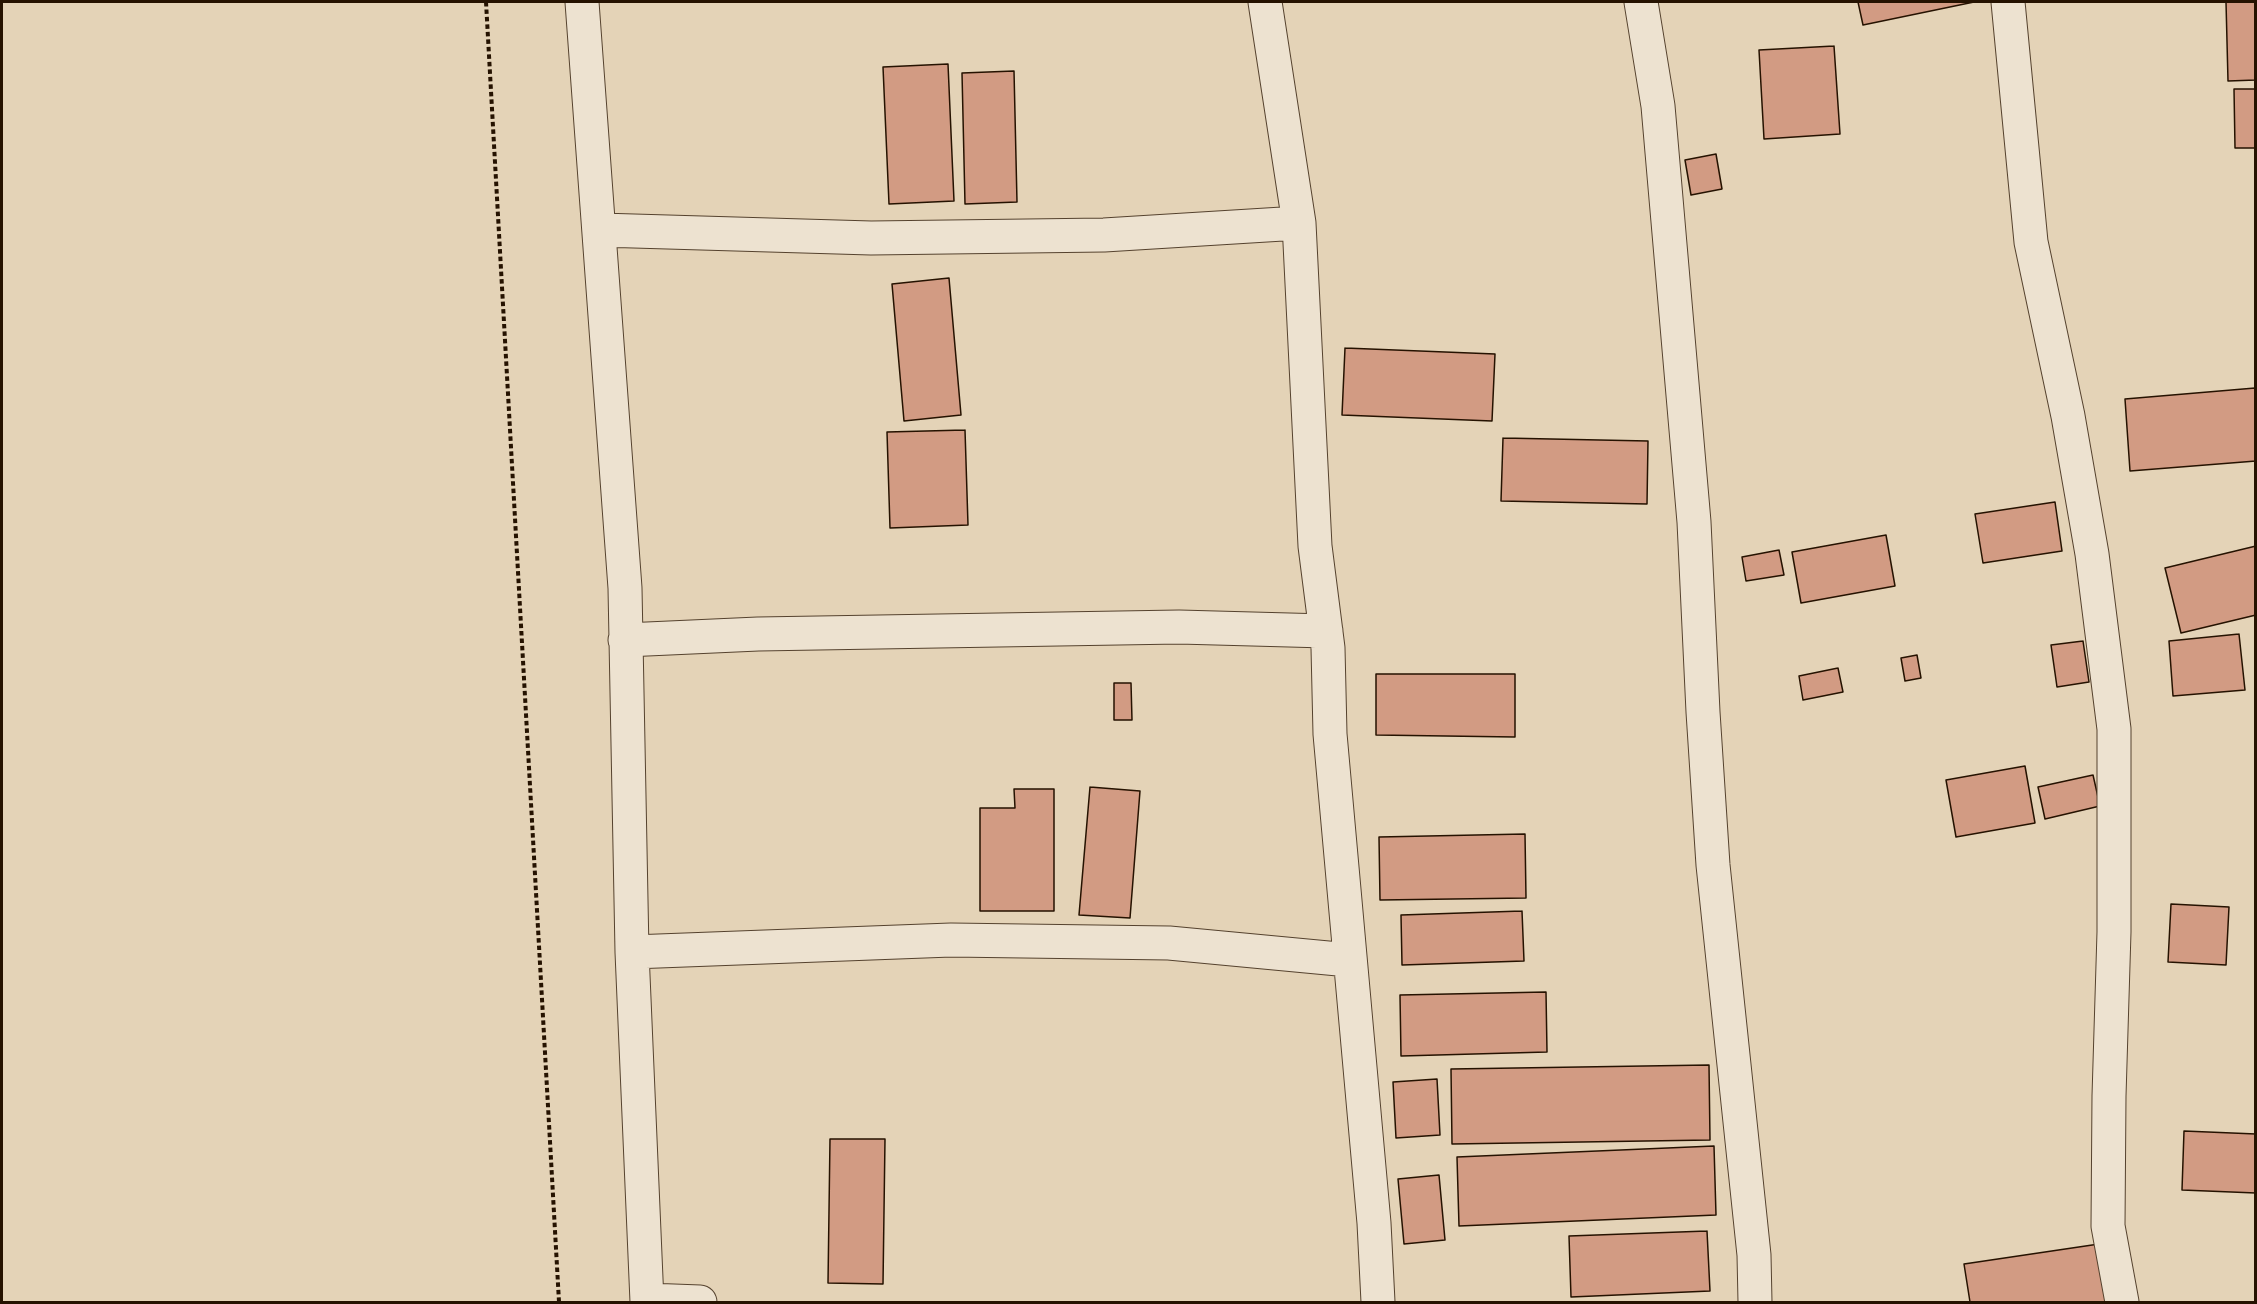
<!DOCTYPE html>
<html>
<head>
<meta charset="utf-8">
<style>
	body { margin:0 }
	#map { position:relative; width:2257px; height:1304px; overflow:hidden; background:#e4d3b7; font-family:"Libre Bodoni",serif }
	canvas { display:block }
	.frame { position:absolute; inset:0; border:3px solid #251200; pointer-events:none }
</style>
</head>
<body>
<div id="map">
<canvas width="2257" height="1304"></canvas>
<div class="frame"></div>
</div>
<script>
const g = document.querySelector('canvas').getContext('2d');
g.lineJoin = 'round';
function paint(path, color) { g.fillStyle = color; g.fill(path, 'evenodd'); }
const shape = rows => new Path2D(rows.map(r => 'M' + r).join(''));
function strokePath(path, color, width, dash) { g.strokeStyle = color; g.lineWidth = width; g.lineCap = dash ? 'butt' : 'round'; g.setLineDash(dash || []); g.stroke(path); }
const building = shape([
	[1858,2,1974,2,1863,25,1858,2],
	[2226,2,2256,2,2256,80,2228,81,2226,2],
	[1834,46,1840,134,1764,139,1759,50,1834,46],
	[948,64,954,201,889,204,883,67,948,64],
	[1014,71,1017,202,965,204,962,73,1014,71],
	[2234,89,2256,89,2256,148,2235,148,2234,89],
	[1716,154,1722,189,1691,195,1685,160,1716,154],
	[949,278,961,415,904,421,892,284,949,278],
	[1345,348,1495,354,1492,421,1342,415,1345,348],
	[2255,388,2256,461,2130,471,2125,399,2255,388],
	[965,430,968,525,890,528,887,432,965,430],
	[1503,438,1648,441,1647,504,1501,501,1503,438],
	[2055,502,2062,551,1983,563,1975,514,2055,502],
	[1886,535,1895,586,1801,603,1792,552,1886,535],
	[2256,546,2256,615,2181,633,2165,568,2256,546],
	[1779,550,1784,575,1746,581,1742,557,1779,550],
	[2239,634,2245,690,2173,696,2169,641,2239,634],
	[2083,641,2089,682,2057,687,2051,645,2083,641],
	[1917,655,1921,678,1905,681,1901,658,1917,655],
	[1838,668,1843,692,1803,700,1799,676,1838,668],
	[1376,674,1515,674,1515,737,1376,735,1376,674],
	[1114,683,1131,683,1132,720,1114,720,1114,683],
	[2025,766,2035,823,1956,837,1946,780,2025,766],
	[2093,775,2100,806,2045,819,2038,787,2093,775],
	[1090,787,1140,791,1130,918,1079,915,1090,787],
	[1014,789,1054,789,1054,911,980,911,980,808,1015,808,1014,789],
	[1525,834,1526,898,1380,900,1379,837,1525,834],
	[2171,904,2229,907,2226,965,2168,962,2171,904],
	[1522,911,1524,961,1402,965,1401,915,1522,911],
	[1546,992,1547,1052,1401,1056,1400,995,1546,992],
	[1709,1065,1710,1140,1452,1144,1451,1069,1709,1065],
	[1437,1079,1440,1135,1396,1138,1393,1082,1437,1079],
	[2184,1131,2256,1134,2256,1193,2182,1190,2184,1131],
	[830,1139,885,1139,883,1284,828,1283,830,1139],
	[1714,1146,1716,1215,1459,1226,1457,1157,1714,1146],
	[1439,1175,1445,1240,1404,1244,1398,1179,1439,1175],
	[1707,1231,1710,1291,1571,1297,1569,1236,1707,1231],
	[2099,1244,2107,1302,1970,1302,1964,1264,2099,1244]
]);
const path = shape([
	[486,2,559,1302]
]);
const minor = shape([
	[582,2,625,588,632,952,647,1302],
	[1265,2,1299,223,1315,546,1328,648,1330,734,1374,1223,1378,1302],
	[1641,2,1658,106,1694,522,1703,712,1713,865,1754,1255,1755,1302],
	[2008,2,2031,242,2068,416,2092,554,2114,729,2114,932,2109,1096,2108,1226,2122,1302],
	[600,230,871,238,1104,235,1299,223],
	[625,640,758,634,1179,627,1326,631],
	[632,952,951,940,1169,943,1349,960],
	[647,1300,700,1302]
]);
paint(building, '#d29b83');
strokePath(building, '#251200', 1.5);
strokePath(minor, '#55422e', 35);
strokePath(path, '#251200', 4, [4.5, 3]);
strokePath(minor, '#ede2d0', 33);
</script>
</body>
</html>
